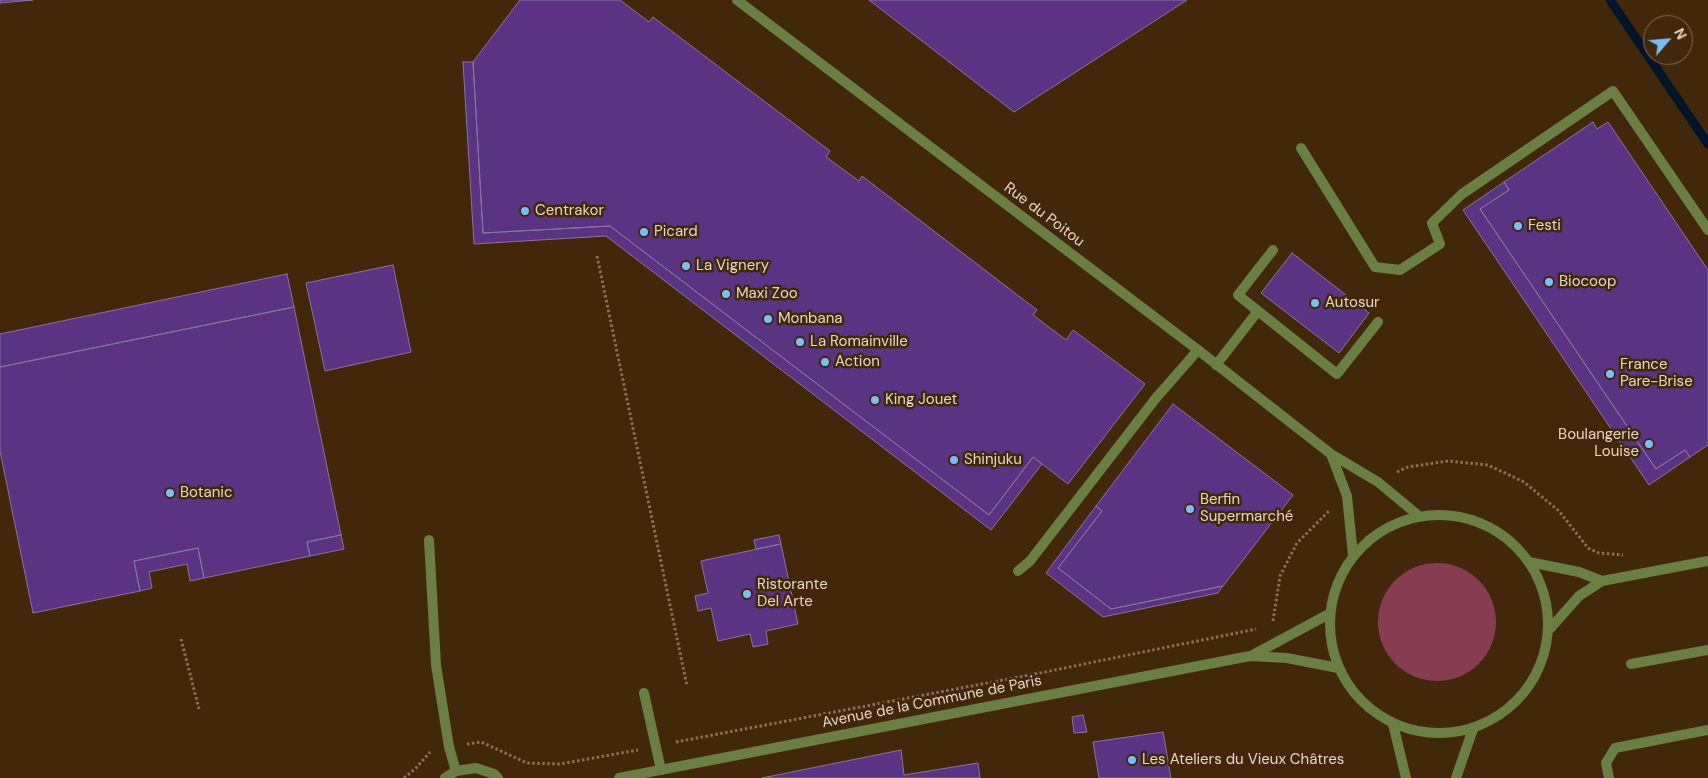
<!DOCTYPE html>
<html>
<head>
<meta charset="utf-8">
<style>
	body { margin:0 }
	#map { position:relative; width:1708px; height:778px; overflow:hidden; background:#42270b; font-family:"DM Sans",sans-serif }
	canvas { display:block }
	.north { position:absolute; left:1643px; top:15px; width:50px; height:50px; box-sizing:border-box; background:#42270b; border:1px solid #846d55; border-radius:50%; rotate:63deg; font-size:14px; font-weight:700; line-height:20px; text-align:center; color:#e6d5c5 }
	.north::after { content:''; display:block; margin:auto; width:18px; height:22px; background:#78bff7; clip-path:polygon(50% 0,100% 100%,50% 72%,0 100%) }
</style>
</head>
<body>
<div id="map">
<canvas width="1708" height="778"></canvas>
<div class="north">N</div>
</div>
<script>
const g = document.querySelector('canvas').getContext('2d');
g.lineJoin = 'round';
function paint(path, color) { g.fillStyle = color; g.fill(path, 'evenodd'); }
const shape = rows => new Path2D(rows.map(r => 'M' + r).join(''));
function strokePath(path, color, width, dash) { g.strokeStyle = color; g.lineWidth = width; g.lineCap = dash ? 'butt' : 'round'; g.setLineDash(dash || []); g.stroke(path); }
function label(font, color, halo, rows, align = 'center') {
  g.font = font + ' "DM Sans",sans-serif'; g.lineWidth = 5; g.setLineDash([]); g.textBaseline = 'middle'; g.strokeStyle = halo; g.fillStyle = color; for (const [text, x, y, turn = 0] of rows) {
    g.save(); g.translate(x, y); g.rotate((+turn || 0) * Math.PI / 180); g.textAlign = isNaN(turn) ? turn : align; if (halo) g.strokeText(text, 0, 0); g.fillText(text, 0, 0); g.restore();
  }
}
const green = shape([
	'1378 622a59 59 0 1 1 118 0a59 59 0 1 1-118 0Z'
]);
const stream = shape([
	[1610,0,1708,144]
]);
const building = shape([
	[0,0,33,0,0,3,0,0],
	[520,0,620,0,649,22,653,17,830,151,826,157,859,181,862,176,1037,310,1033,315,1066,340,1073,330,1145,384,1068,484,1033,457,989,515,610,226,483,233,473,62,520,0],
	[869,0,1187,0,1014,112,869,0],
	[463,62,473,62,483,233,610,226,989,515,1033,457,1042,464,991,530,606,236,474,244,463,62],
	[1593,122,1597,129,1608,122,1708,270,1708,445,1690,457,1685,450,1656,469,1480,209,1509,190,1504,182,1593,122],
	[1504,182,1509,190,1480,209,1656,469,1685,450,1690,457,1649,485,1463,210,1504,182],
	[1292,253,1369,313,1339,353,1261,293,1292,253],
	[393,265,411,352,325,371,306,283,393,265],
	[287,274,294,307,0,367,0,334,287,274],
	[294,307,341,535,307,542,310,556,204,578,198,548,134,561,140,591,33,613,0,451,0,367,294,307],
	[1173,404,1293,495,1223,586,1111,609,1058,568,1102,511,1096,506,1173,404],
	[1096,506,1102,511,1058,568,1111,609,1223,586,1218,593,1103,617,1046,573,1096,506],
	[341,535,344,549,310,556,307,542,341,535],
	[779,535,781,544,756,549,754,540,779,535],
	[781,544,798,624,766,631,768,644,753,647,750,634,718,641,711,608,698,611,695,596,708,593,701,561,781,544],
	[198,548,204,578,190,581,187,564,149,572,152,588,140,591,134,561,198,548],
	[1083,715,1087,732,1074,733,1072,717,1083,715],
	[1163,732,1171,778,1099,778,1093,742,1163,732],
	[901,750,904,775,978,763,980,778,762,778,901,750]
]);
const path = shape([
	[597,256,687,686],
	[1397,472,1408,467,1448,461,1488,465,1524,482,1559,511,1588,548,1599,553,1623,555],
	[1273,621,1280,576,1297,543,1329,511],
	[181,639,199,709],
	[676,742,1040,673,1256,629],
	[467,744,481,742,527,763,560,764,638,750],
	[404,778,416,768,430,752]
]);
const service = shape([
	[1301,148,1375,267,1400,270,1440,244,1432,223,1462,194,1613,91,1708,230],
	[1258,311,1238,295,1273,250],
	[1216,365,1258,311,1337,374,1378,322],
	[429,540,436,665,449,747,456,771],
	[1018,571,1030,561,1156,398,1198,350],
	[1631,664,1708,650],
	[644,693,661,770],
	[1609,778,1606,763,1615,748,1708,730]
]);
const minor = shape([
	[737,0,1198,350,1331,454,1378,482,1419,516],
	[1331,454,1347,496,1353,555],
	[1393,724,1406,778],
	[1456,778,1473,729]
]);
const tertiary = shape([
	'1330 624a109 109 0 1 1 218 0a109 109 0 1 1-218 0Z',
	[1529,562,1579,572,1602,581],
	[1548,631,1579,596,1602,581,1708,561],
	[1251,656,1329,614],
	[445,778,456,771,476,768,494,774,498,778],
	[619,778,1250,656,1287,658,1338,668]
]);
const markers = [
	[525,211,5,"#78bff7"],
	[1518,226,5,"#78bff7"],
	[644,232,5,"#78bff7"],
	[686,266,5,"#78bff7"],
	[1549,282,5,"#78bff7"],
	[726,294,5,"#78bff7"],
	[1315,303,5,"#78bff7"],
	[768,319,5,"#78bff7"],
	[800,342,5,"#78bff7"],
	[825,362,5,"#78bff7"],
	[1610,374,5,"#78bff7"],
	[875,400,5,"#78bff7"],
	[1649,444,5,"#78bff7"],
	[954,460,5,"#78bff7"],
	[170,493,5,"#78bff7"],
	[1190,509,5,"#78bff7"],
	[747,594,5,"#78bff7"],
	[1132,760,5,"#78bff7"]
];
const poiNames = [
	["Centrakor",535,211],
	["Festi",1528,226],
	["Picard",654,232],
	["La Vignery",696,266],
	["Biocoop",1559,282],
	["Maxi Zoo",736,294],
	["Autosur",1325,303],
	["Monbana",778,319],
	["La Romainville",810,342],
	["Action",835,362],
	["France",1620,365],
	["Pare-Brise",1620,382],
	["King Jouet",885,400],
	["Boulangerie",1639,435,"right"],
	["Louise",1639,452,"right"],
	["Shinjuku",964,460],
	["Botanic",180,493],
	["Berfin",1200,500],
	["Supermarché",1200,517],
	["Ristorante",757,585],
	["Del Arte",757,602],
	["Les Ateliers du Vieux Châtres",1142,760]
];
const streetNames = [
	["Rue du Poitou",1044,215,37],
	["Avenue de la Commune de Paris",932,702,-11]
];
paint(green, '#883c52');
strokePath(stream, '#001529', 9);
paint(building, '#5a3383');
strokePath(building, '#86779b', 1);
strokePath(path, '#89725b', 3, [2.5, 2.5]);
strokePath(service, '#6b7e43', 10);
strokePath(minor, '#6b7e43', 10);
strokePath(tertiary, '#6b7e43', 10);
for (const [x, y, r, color] of markers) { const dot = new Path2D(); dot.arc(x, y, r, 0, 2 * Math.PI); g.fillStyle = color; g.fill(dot); strokePath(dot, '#42270b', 2); }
label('15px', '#e6d5c5', '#42270b', poiNames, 'left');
label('15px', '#e6d5c5', '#42270b', streetNames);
</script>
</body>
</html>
